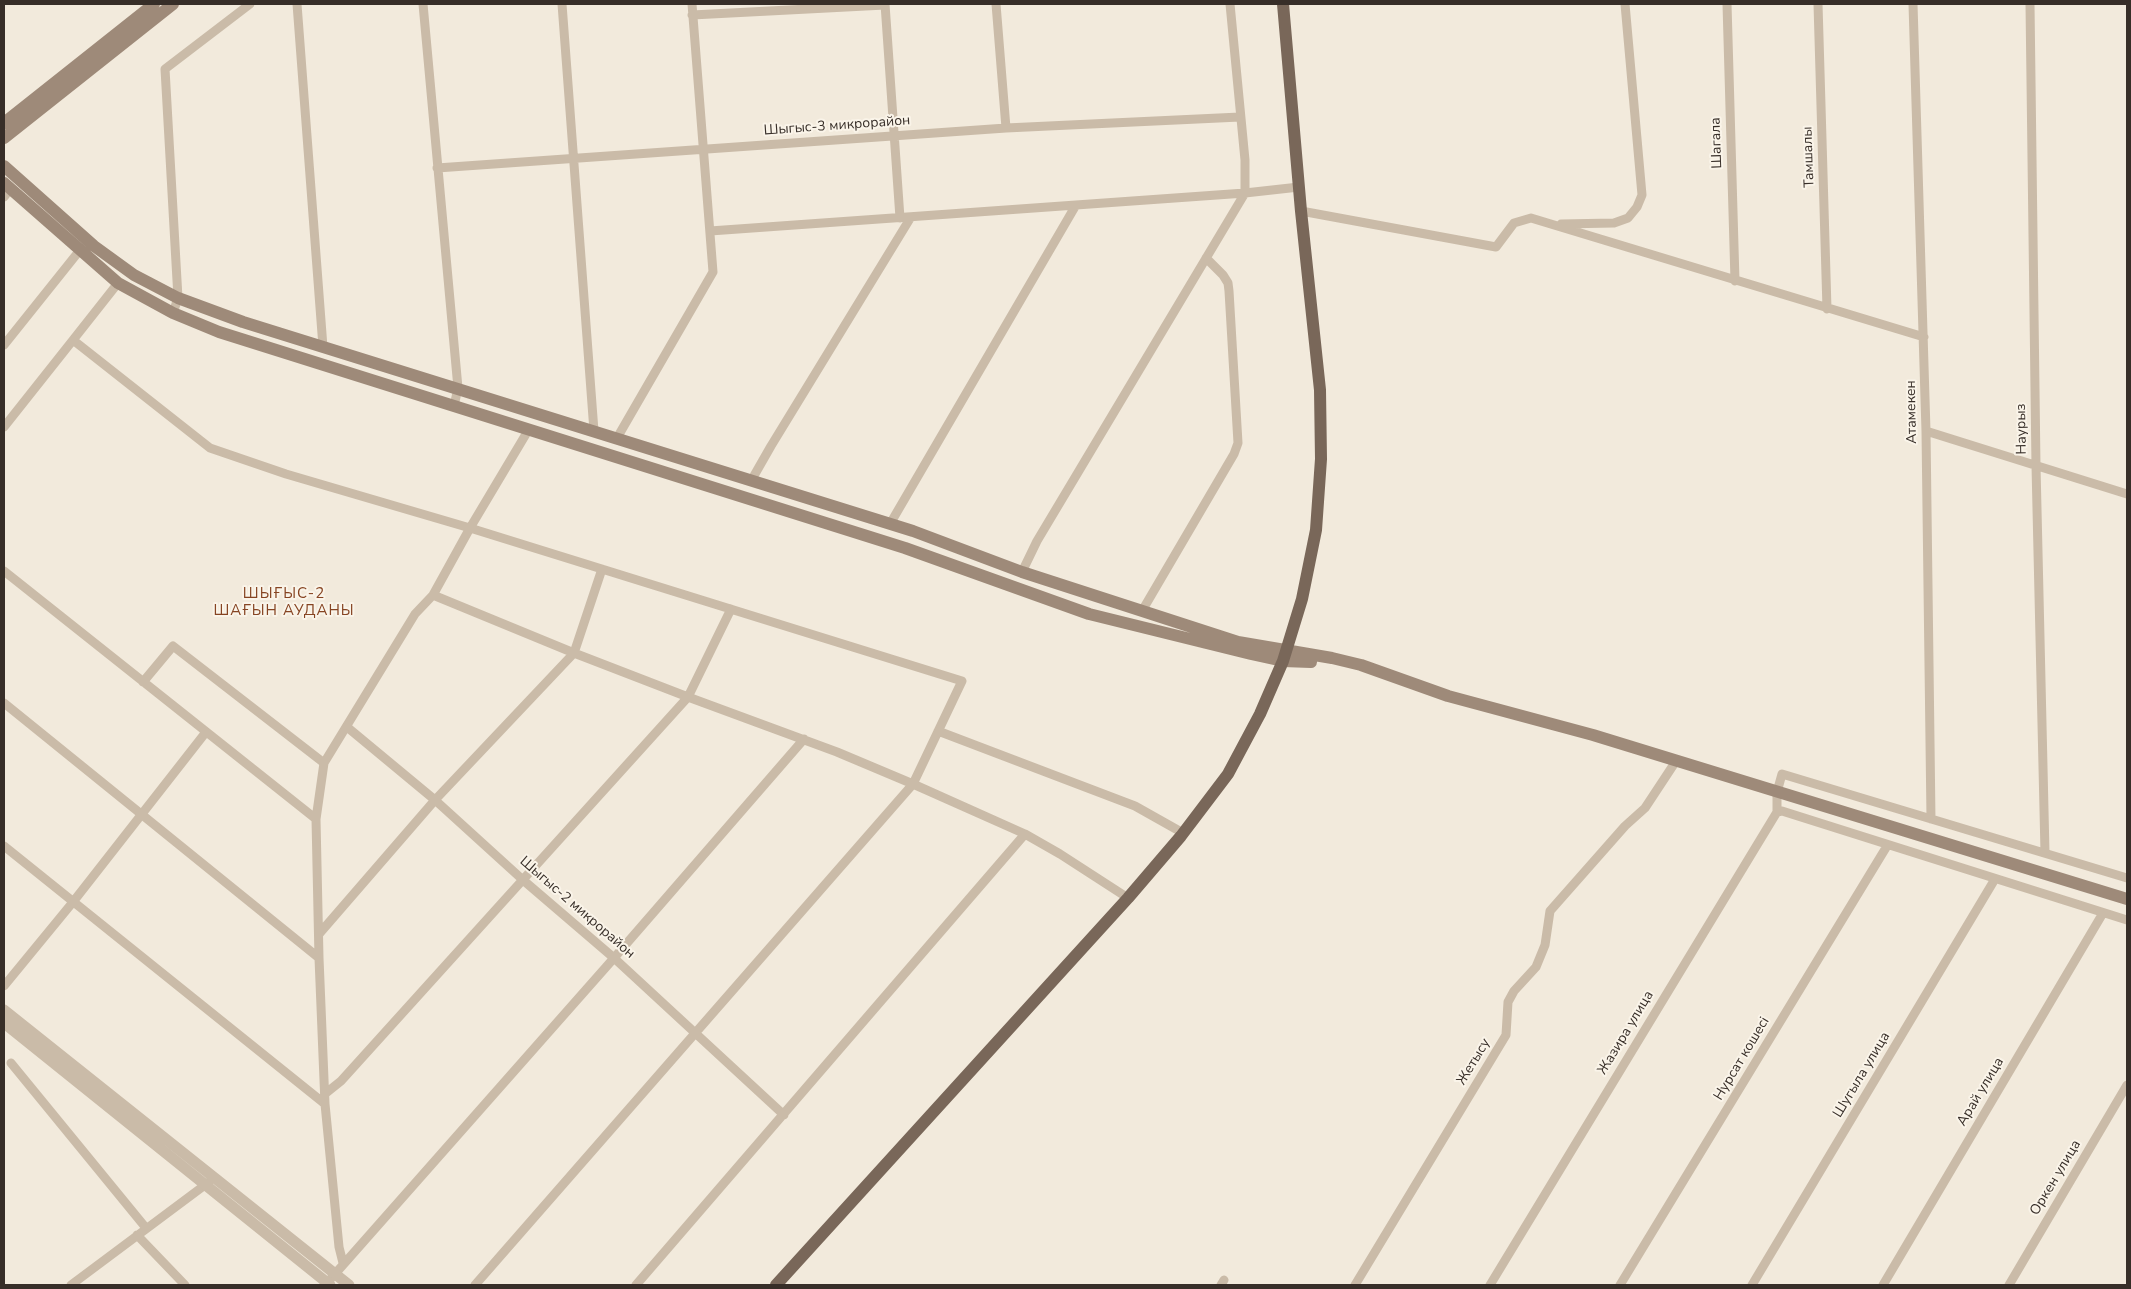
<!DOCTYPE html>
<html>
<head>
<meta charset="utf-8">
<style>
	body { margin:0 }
	#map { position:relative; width:2131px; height:1289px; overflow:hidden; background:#f2eadc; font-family:"Nunito Sans",sans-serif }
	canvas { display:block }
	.frame { position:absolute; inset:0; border:5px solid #372e28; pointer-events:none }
</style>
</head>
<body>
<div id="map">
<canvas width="2131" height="1289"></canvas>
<div class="frame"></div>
</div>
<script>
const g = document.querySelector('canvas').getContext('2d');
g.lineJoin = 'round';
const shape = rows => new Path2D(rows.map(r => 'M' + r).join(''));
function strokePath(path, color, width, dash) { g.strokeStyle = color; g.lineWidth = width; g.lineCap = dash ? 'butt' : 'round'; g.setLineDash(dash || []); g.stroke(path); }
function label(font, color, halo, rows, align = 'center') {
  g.font = font + ' "Nunito Sans",sans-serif'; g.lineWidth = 4; g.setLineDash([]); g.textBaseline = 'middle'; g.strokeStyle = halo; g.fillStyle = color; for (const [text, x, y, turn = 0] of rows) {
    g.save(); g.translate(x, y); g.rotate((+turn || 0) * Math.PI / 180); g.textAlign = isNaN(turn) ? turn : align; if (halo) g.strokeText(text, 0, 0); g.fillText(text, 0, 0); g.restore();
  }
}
const minor = shape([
	[297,4,323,347],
	[423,4,458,388,454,406],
	[562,4,594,431],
	[885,4,900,218],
	[996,4,1006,128],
	[1727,4,1735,281],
	[1818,4,1827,309],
	[1913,4,1926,431,1931,819],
	[2030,4,2036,466,2045,853],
	[692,15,885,5],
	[437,168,1006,128,1240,117],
	[4,197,11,188],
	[1301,211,1496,247,1514,223,1531,218,1924,337],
	[1561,224,1614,223,1628,218,1637,207,1642,195,1625,4],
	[710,231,1245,193,1299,187],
	[173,313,178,298,165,69,250,4],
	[73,340,118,283],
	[4,345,80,250],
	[4,427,73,340,210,448,286,474,470,528,962,681,913,784,475,1285],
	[1926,431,2127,494],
	[617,438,713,272,692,4],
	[751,481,771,446,911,217],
	[890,524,1076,205],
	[4,571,316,819],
	[1022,572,1037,541,1245,193,1245,160,1230,4],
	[433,595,574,653,688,697,837,752,913,784,1025,834,1060,854,1128,898],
	[1142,611,1234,454,1238,443,1229,291,1228,283,1223,275,1206,258],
	[143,682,173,646,324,763],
	[4,703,319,958],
	[347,727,435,800,523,880,614,958,784,1115],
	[938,731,1135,806,1183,833],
	[1777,812,1782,811,2127,920],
	[4,846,325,1104],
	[319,934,435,800,574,653,602,569],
	[4,986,73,902,206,732],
	[11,1063,146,1228],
	[326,1093,341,1081,688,697,731,609],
	[137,1235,185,1285],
	[343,1263,339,1247,325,1104,319,958,316,819,324,763,415,614,433,595,470,528,529,429],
	[327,1283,614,958,804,739],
	[71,1285,209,1182],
	[636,1285,1025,834],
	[1221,1285,1224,1280],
	[1355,1285,1506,1035,1508,1002,1514,991,1536,967,1545,945,1550,911,1625,826,1645,808,1676,761],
	[1490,1285,1777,812,1777,792,1782,774,2127,878],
	[1620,1285,1887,846],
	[1752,1285,1995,879],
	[1883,1285,2103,913],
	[2009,1285,2127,1085]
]);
const tertiary = shape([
	[4,1010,349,1285],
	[4,1023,330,1285]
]);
const secondary = shape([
	[4,123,154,4],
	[4,138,173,4],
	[4,166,94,246,134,275,178,298,243,322,913,531,1022,572,1238,642,1332,658,1361,665,1448,696,1593,735,2127,899],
	[4,183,118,283,173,313,219,332,905,548,1089,614,1251,654,1283,661,1311,662]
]);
const primary = shape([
	[776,1285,1128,898,1181,836,1228,774,1260,714,1283,661,1302,599,1316,530,1321,459,1320,390,1301,211,1283,4]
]);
const streetNames = [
	["Шыгыс-3 микрорайон",837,126,-4],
	["Шагала",1717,143,-92],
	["Тамшалы",1809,157,-92],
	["Атамекен",1912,412,-91],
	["Наурыз",2022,429,-91],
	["Шыгыс-2 микрорайон",577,908,41],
	["Жазира улица",1626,1033,-59],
	["Нурсат кошесi",1742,1059,-59],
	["Жетысу",1474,1062,-59],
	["Шугыла улица",1862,1075,-59],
	["Арай улица",1981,1092,-59],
	["Оркен улица",2056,1178,-59]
];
const neighbourhoodNames = [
	["ШЫҒЫС-2",284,594],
	["ШАҒЫН АУДАНЫ",284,611]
];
strokePath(minor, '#cabba8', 9);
strokePath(tertiary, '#cabba8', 11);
strokePath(secondary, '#9e8a79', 12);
strokePath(primary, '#796759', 12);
label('14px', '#372e28', '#faf4e9', streetNames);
g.letterSpacing = '1px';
label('15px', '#864422', '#faf4e9', neighbourhoodNames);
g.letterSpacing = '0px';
</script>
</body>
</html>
